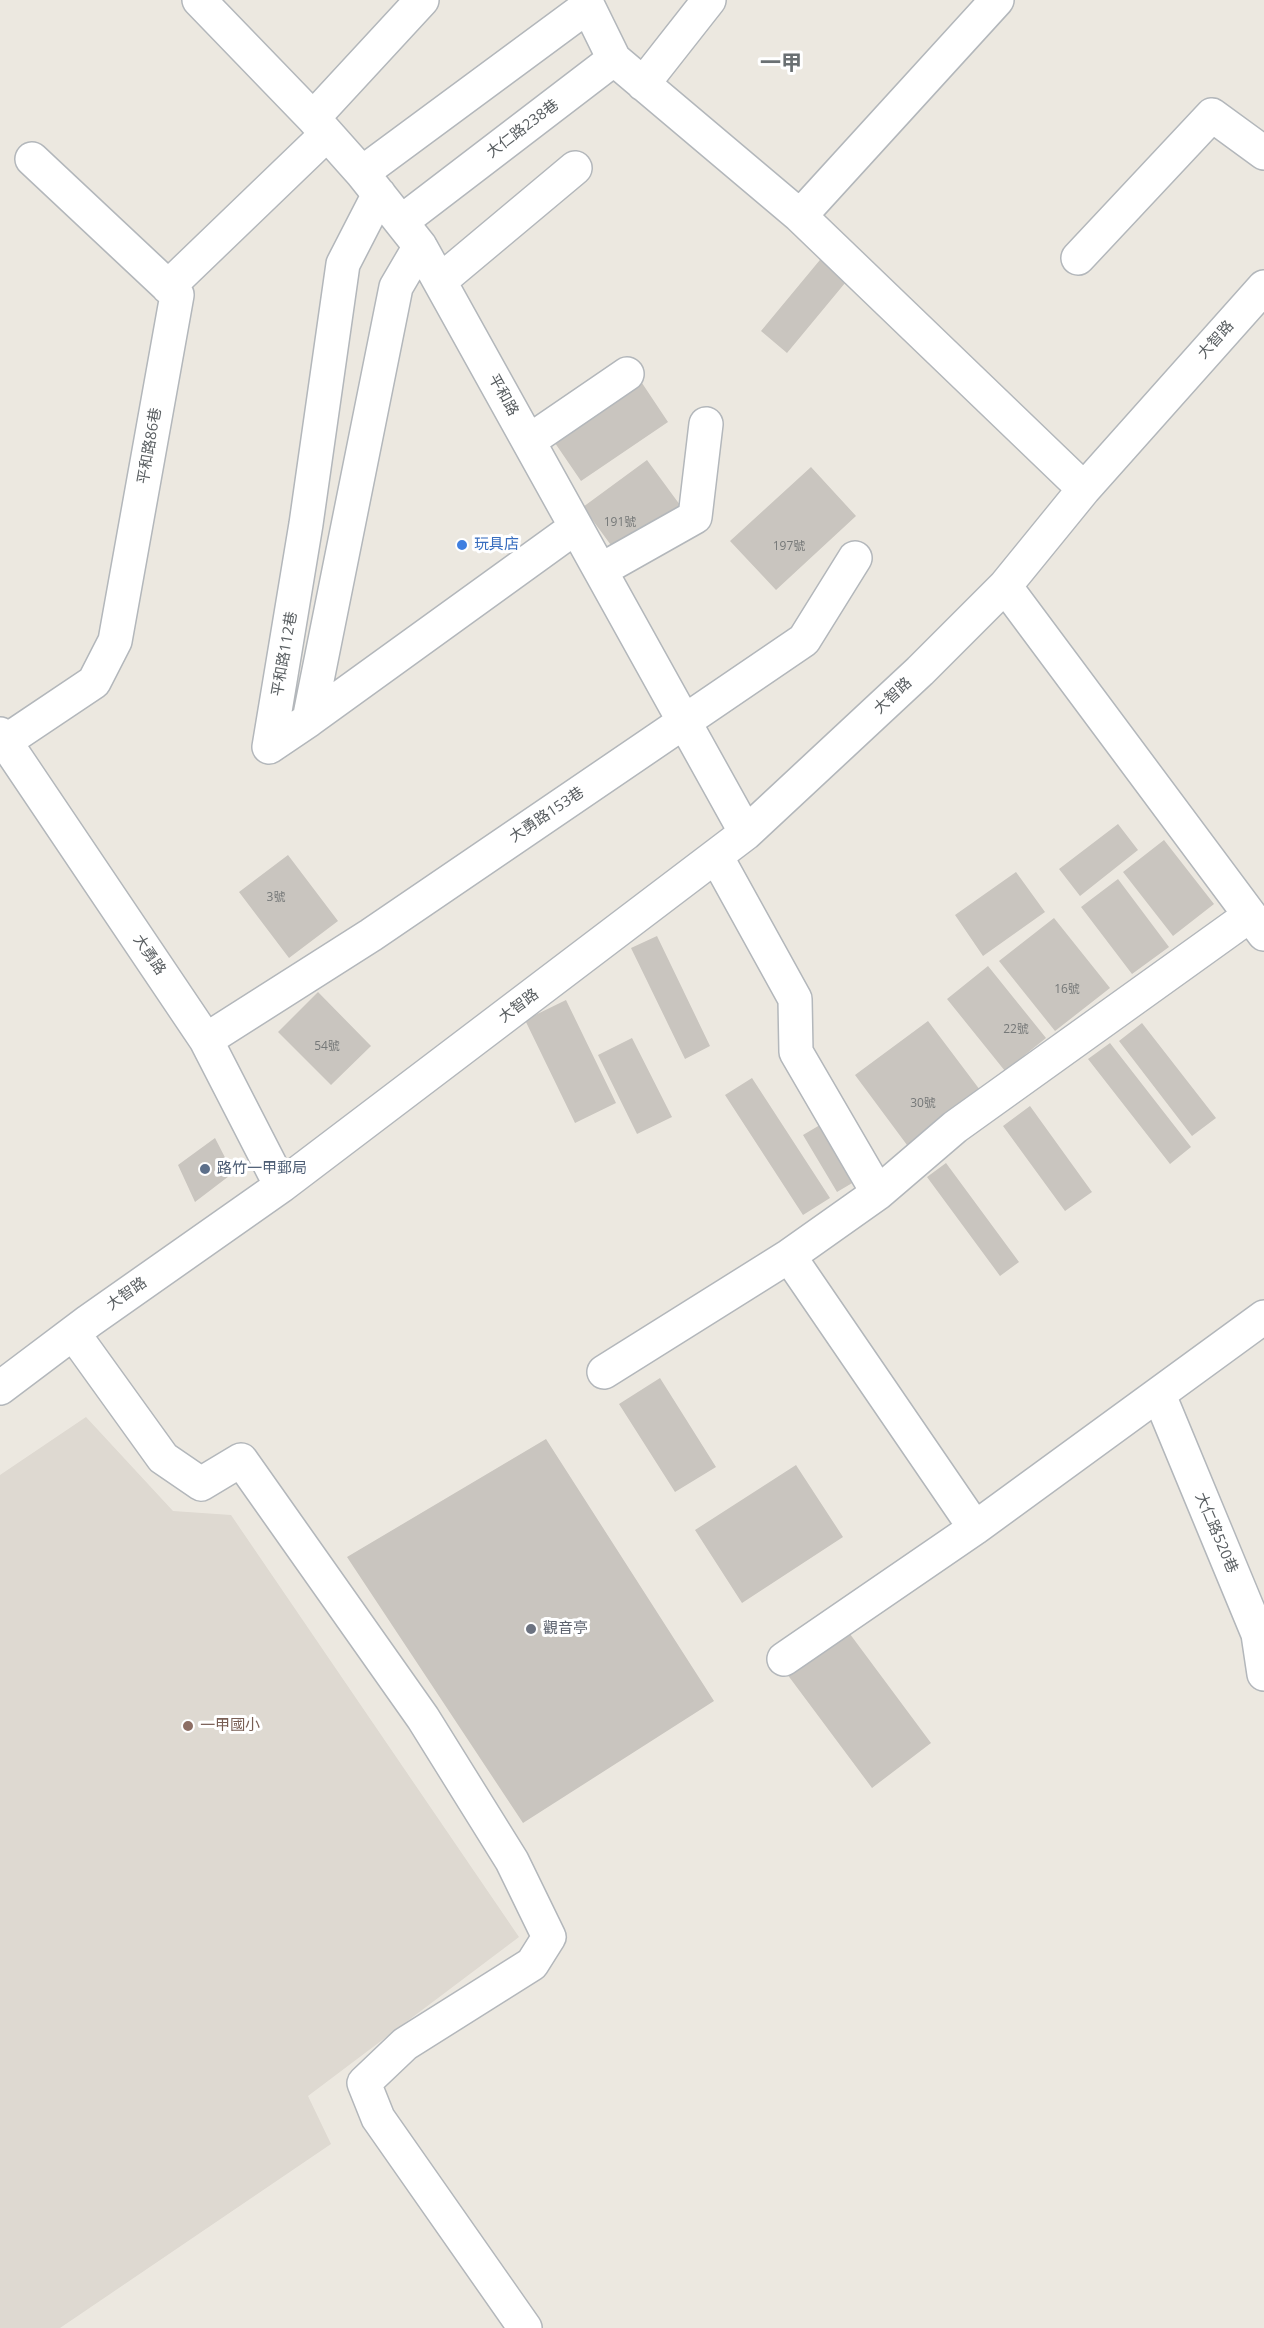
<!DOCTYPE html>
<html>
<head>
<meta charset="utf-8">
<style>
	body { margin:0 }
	canvas { display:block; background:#ece8e0 }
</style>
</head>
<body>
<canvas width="1264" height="2328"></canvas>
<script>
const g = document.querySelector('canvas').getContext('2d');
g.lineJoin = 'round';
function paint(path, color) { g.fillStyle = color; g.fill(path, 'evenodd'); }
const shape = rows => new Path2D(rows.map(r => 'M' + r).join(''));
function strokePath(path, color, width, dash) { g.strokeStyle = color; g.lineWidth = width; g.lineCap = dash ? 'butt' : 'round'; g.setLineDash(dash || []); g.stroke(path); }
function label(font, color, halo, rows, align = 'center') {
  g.font = font + ' "Open Sans","Noto Sans TC",sans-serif'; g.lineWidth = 6; g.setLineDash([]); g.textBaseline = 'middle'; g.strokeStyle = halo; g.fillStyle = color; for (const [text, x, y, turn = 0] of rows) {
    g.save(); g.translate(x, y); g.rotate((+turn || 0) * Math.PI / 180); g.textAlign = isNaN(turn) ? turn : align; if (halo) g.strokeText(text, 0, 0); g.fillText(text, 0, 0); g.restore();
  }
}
const education = shape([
	[86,1417,173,1511,231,1515,519,1937,308,2096,331,2144,60,2328,0,2328,0,1475]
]);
const building = shape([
	[829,249,855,271,787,353,761,331],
	[642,383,668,422,581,481,555,443],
	[647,460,680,505,616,552,583,507],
	[811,467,856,516,776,590,730,541],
	[1118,824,1138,850,1080,896,1059,869],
	[1164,840,1214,904,1173,936,1123,872],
	[288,855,338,921,289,958,239,892],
	[1016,872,1045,912,983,956,955,915],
	[1118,879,1169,947,1132,974,1081,907],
	[1054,918,1110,988,1055,1031,999,961],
	[657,936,710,1046,685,1059,631,948],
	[988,966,1046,1038,1005,1071,947,999],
	[318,992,371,1046,331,1085,278,1032],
	[566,1000,616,1103,575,1123,525,1020],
	[928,1021,980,1090,907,1145,855,1075],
	[1142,1023,1216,1118,1192,1136,1119,1041],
	[632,1038,672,1117,637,1134,598,1055],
	[1110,1043,1191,1147,1170,1164,1088,1059],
	[752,1078,830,1198,803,1215,725,1095],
	[1030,1106,1092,1192,1065,1211,1003,1126],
	[825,1122,859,1179,837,1192,803,1135],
	[215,1138,233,1173,195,1202,178,1165],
	[946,1163,1019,1262,1000,1276,927,1177],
	[660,1378,716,1467,675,1492,619,1404],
	[546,1439,714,1701,523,1823,347,1557],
	[796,1465,843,1537,742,1603,695,1530],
	[844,1626,931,1743,872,1788,784,1670]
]);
const minor = shape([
	[199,0,313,118,362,173,420,246,746,833],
	[997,0,800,216,1084,489],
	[643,84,709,0],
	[313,118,422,0],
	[362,173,588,6,614,59],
	[379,194,343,264,306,524,269,747,309,720,576,527],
	[401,222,614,59,800,216],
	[1078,258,1212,115,1264,153],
	[440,281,575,168],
	[168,287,327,134],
	[529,441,627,374],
	[601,570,695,517,706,424],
	[1005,586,1264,934],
	[309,720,396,287,420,246],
	[0,734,206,1040,281,1186],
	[0,745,94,682,115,641,177,295,32,159],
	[716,856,795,999,796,1052,878,1193],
	[206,1040,371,935,804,640,855,558],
	[789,1256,975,1528],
	[73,1333,163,1458,201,1484,241,1460,423,1718,512,1861,549,1937,532,1964,405,2044,364,2083,378,2118,525,2328],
	[604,1372,789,1256,878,1193,955,1127,1249,916],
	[0,1388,89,1321,281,1186,746,833,920,671,1005,586,1084,489,1264,287],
	[1159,1395,1258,1634,1264,1674],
	[784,1659,975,1528,1264,1317]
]);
const markers = [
	[462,545,6,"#3f7fe0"],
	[205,1169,6,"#5c6f8a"],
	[531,1629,6,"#6b7280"],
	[188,1726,6,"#8d6e63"]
];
const numberNames = [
	["191號",620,523],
	["197號",789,547],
	["3號",276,898],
	["16號",1067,990],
	["22號",1016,1030],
	["54號",327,1047],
	["30號",923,1104]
];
const streetNames = [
	["大仁路238巷",523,129,-37],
	["大智路",1216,340,-48],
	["平和路",503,395,61],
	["平和路86巷",150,446,-80],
	["平和路112巷",285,654,-80],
	["大智路",893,696,-43],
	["大勇路153巷",547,815,-34],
	["大勇路",149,955,56],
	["大智路",519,1006,-37],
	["大智路",127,1294,-35],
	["大仁路520巷",1216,1533,67]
];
const shopNames = [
	["玩具店",474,545]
];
const serviceNames = [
	["路竹一甲郵局",217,1169]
];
const worshipNames = [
	["觀音亭",543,1629]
];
const educationNames = [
	["一甲國小",200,1726]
];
const districtNames = [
	["一甲",781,64]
];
paint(education, '#ded9d1');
paint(building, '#c9c5bf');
strokePath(minor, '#b3b7bb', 36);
strokePath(minor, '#fff', 33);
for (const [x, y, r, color] of markers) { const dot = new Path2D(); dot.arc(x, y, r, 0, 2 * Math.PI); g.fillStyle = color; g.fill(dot); strokePath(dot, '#fff', 2); }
label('12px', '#757878', null, numberNames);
label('15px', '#595e61', '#fff', streetNames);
label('15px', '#366cbe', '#fff', shopNames, 'left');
label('15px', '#4e5e75', '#fff', serviceNames, 'left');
label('15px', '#5b616d', '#fff', worshipNames, 'left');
label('15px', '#785e54', '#fff', educationNames, 'left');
label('bold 21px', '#6a7073', '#fff', districtNames);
</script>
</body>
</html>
